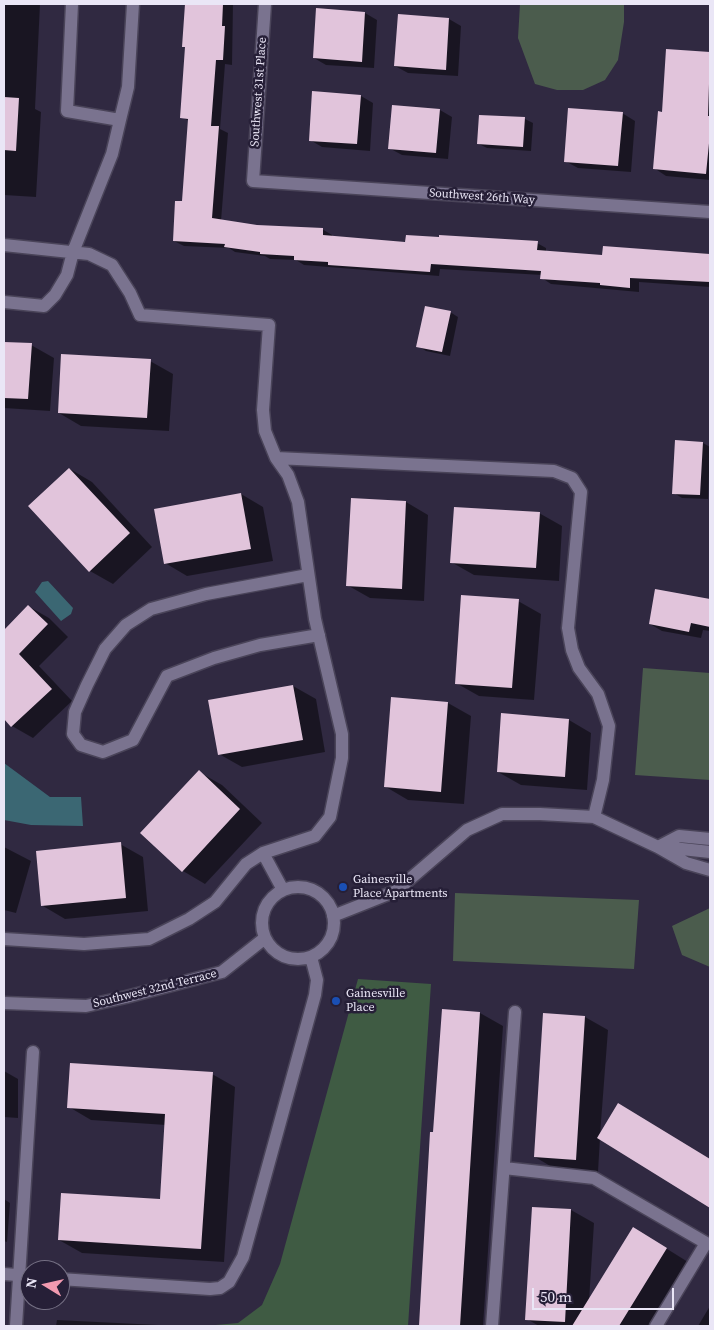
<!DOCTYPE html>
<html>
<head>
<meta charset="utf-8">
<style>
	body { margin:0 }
	#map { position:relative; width:714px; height:1330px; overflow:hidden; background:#302941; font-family:"Source Serif 4",serif }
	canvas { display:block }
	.frame { position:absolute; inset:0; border:5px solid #eae6f6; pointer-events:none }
	.north { position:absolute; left:20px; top:1260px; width:50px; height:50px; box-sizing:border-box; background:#261f37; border:1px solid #746f83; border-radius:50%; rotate:279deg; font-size:14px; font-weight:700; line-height:20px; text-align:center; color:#eae6f6 }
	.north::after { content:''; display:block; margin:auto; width:18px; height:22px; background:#f29ab0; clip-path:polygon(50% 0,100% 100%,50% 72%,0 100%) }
	.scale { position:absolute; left:532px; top:1288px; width:142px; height:22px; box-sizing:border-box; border:2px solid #eae6f6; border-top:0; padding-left:6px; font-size:15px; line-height:18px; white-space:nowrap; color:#eae6f6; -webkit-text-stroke:4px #261f37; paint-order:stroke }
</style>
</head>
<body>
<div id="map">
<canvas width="714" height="1330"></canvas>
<div class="frame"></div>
<div class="north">N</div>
<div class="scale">50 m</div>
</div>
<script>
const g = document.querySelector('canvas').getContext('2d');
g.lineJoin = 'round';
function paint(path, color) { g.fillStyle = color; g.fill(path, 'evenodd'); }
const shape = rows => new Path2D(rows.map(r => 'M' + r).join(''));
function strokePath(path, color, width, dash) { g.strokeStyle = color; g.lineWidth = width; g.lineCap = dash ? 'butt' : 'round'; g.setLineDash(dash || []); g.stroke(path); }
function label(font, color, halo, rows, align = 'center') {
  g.font = font + ' "Source Serif 4",serif'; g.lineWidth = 5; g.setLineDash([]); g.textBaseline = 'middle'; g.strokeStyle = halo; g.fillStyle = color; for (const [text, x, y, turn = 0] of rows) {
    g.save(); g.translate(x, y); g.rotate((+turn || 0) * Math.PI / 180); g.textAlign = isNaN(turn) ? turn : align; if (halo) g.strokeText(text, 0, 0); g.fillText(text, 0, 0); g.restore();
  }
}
const green = shape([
	[520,4,624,4,624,22,618,60,605,80,583,90,557,90,535,84,518,38],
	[643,668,710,673,710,780,635,775],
	[455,893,639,900,634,969,453,961],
	[710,908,710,967,682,955,672,926]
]);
const forest = shape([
	[358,979,431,984,408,1326,204,1326,238,1323,262,1305,280,1264]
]);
const water = shape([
	[48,581,73,608,71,614,61,621,35,592,42,582],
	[4,763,50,797,81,797,83,826,31,825,4,820]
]);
const shadow = shape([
	[4,4,40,4,35,109,41,112,36,197,4,195],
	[188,4,233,4,232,65,225,64,220,129,228,133,221,221,257,226,322,229,332,235,332,237,406,243,537,243,546,248,546,252,603,256,604,247,710,254,710,287,639,282,639,292,551,284,542,278,542,275,440,269,439,276,304,265,296,260,270,259,265,256,235,252,229,248,184,246,174,241,184,202,189,121,182,117,186,48,184,46],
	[365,13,377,20,374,68,326,65,314,58],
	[399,15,449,19,461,26,458,76,408,73,395,66],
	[667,50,710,53,710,180,666,176,654,168,663,113],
	[361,96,373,103,370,151,322,147,310,140],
	[440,110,452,117,448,159,402,155,389,148],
	[622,113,635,121,631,172,578,168,565,161],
	[525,119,533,123,531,151,487,148,479,144],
	[450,312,458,317,450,356,426,351,418,346],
	[4,343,31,345,54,358,50,411,4,408],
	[150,361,173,374,169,431,81,426,59,413],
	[703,443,710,447,708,499,682,498,674,493],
	[70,469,92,482,152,547,113,584,90,571],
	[241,494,263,507,273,561,187,576,165,563],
	[406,502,428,515,424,601,370,598,347,585],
	[539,513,562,526,559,581,474,575,451,562],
	[656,591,710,600,710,631,703,630,701,638,662,631,650,624],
	[518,601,541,614,534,700,479,696,456,683],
	[28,606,49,618,68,637,39,666,72,701,33,738,12,726,4,717,4,632],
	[293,686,316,699,325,752,242,767,219,754],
	[392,699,448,703,471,716,464,804,408,800,386,787],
	[569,720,591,733,587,790,521,785,498,772],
	[199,772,222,785,262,823,205,884,183,871],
	[120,844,143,857,148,911,65,919,43,906],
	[4,847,31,861,16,913,4,910],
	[443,1010,480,1013,503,1026,483,1326,420,1326,431,1133,434,1133],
	[544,1015,585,1017,608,1030,600,1135,641,1118,710,1160,710,1206,600,1138,598,1172,557,1170,535,1157],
	[4,1071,18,1079,18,1118,4,1117],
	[212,1074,235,1087,224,1262,82,1253,59,1240,161,1200,166,1125,91,1120,69,1107],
	[4,1199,10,1203,7,1242,4,1241],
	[533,1208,571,1210,594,1223,589,1301,656,1242,688,1262,649,1326,539,1326,527,1319],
	[710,1306,710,1326,698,1326],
	[57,1320,178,1326,56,1326]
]);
const building = shape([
	[185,4,223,4,222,26,225,26,223,60,216,60,211,126,219,126,212,218,257,225,323,228,323,235,405,242,406,235,439,237,439,235,538,241,537,250,602,255,603,246,710,254,710,282,630,278,630,288,600,285,600,283,540,279,541,271,431,264,430,272,328,265,328,262,294,260,294,256,260,254,260,252,224,247,225,244,173,241,175,201,182,201,188,119,180,118,185,47,182,47],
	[316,8,365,12,362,62,313,58],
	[398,14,449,18,446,70,394,66],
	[666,49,710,52,708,116,710,116,710,133,706,174,653,169,658,111,662,112],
	[312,91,361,95,357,144,309,141],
	[4,97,19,98,16,151,4,150],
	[392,105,440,109,436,153,388,149],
	[568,108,623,112,618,166,564,162],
	[479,115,525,117,523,147,477,144],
	[425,306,451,311,442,352,416,347],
	[4,342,32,343,28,399,4,398],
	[61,354,151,359,147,418,58,413],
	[675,440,703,442,700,495,672,494],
	[69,468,130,533,89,572,28,506],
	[241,493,251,549,164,564,154,509],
	[351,498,406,501,402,589,346,586],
	[454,507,540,512,536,568,450,563],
	[655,589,710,599,710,627,691,623,689,632,649,624],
	[461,595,519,599,512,688,455,684],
	[28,605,48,624,19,654,52,689,11,727,4,719,4,630],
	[293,685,303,740,218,755,208,700],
	[391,697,448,702,441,792,384,787],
	[501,713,569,719,565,777,497,772],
	[199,770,240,809,182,872,140,833],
	[121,842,126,898,41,906,36,851],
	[442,1009,480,1012,460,1326,419,1326,430,1132,433,1132],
	[543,1013,585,1016,576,1160,534,1157],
	[70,1063,213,1072,201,1249,58,1240,61,1193,160,1199,165,1114,67,1108],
	[618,1103,710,1159,710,1208,597,1138],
	[532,1207,571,1209,565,1322,525,1320],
	[633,1227,667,1248,619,1326,572,1326]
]);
const minor = shape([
	[72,4,67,111,120,120],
	[265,4,253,181,710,212],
	[4,245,89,254,112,265,130,293,140,315,269,325,263,410,265,431,276,458,288,475,298,502,315,619,342,734,342,758,330,817,315,836,263,853,246,864,215,902,189,919,149,939,84,944,4,939],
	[4,302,44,306,55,295,67,275,73,252,112,154,120,120,128,87,133,4],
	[276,458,554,471,572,478,581,492,568,628,572,650,579,668,598,694,609,726,603,780,594,817],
	[308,575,206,594,151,609,126,625,105,649,87,685,75,712,73,734,81,745,103,752,133,740,167,676,214,658,260,645,319,635],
	[658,847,679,836,710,839],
	[663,847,710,852],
	[263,853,283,890],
	'262 923a36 36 0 1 1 72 0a36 36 0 1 1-72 0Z',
	[333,916,396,891,467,830,502,814,540,814,594,817,658,847,686,863,710,870],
	[4,1003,86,1006,126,997,222,972,265,938],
	[504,1168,594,1178,706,1243,656,1326],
	[4,1274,30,1276],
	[60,1279,210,1289,220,1288,229,1282,243,1257,315,995,317,980,311,957],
	[16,1326,33,1052],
	[492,1326,515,1012]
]);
const markers = [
	[343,887,5,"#1a4fb4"],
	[336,1001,5,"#1a4fb4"]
];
const streetNames = [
	["Southwest 31st Place",259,92,-86],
	["Southwest 26th Way",482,197,4],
	["Southwest 32nd Terrace",155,989,-14]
];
const poiNames = [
	["Gainesville",353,880],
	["Place Apartments",353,894],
	["Gainesville",346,994],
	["Place",346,1008]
];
paint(green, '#4b5c4d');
paint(forest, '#3f5b43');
paint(water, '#3b6773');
paint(shadow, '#0007');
paint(building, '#e1c4db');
strokePath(minor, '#4a4459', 15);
strokePath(minor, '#7a738f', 12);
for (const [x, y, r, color] of markers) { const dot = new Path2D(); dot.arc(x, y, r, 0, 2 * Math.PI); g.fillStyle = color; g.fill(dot); strokePath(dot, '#261f37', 2); }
label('12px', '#eae6f6', '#261f37', streetNames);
label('12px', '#eae6f6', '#261f37', poiNames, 'left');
</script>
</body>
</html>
